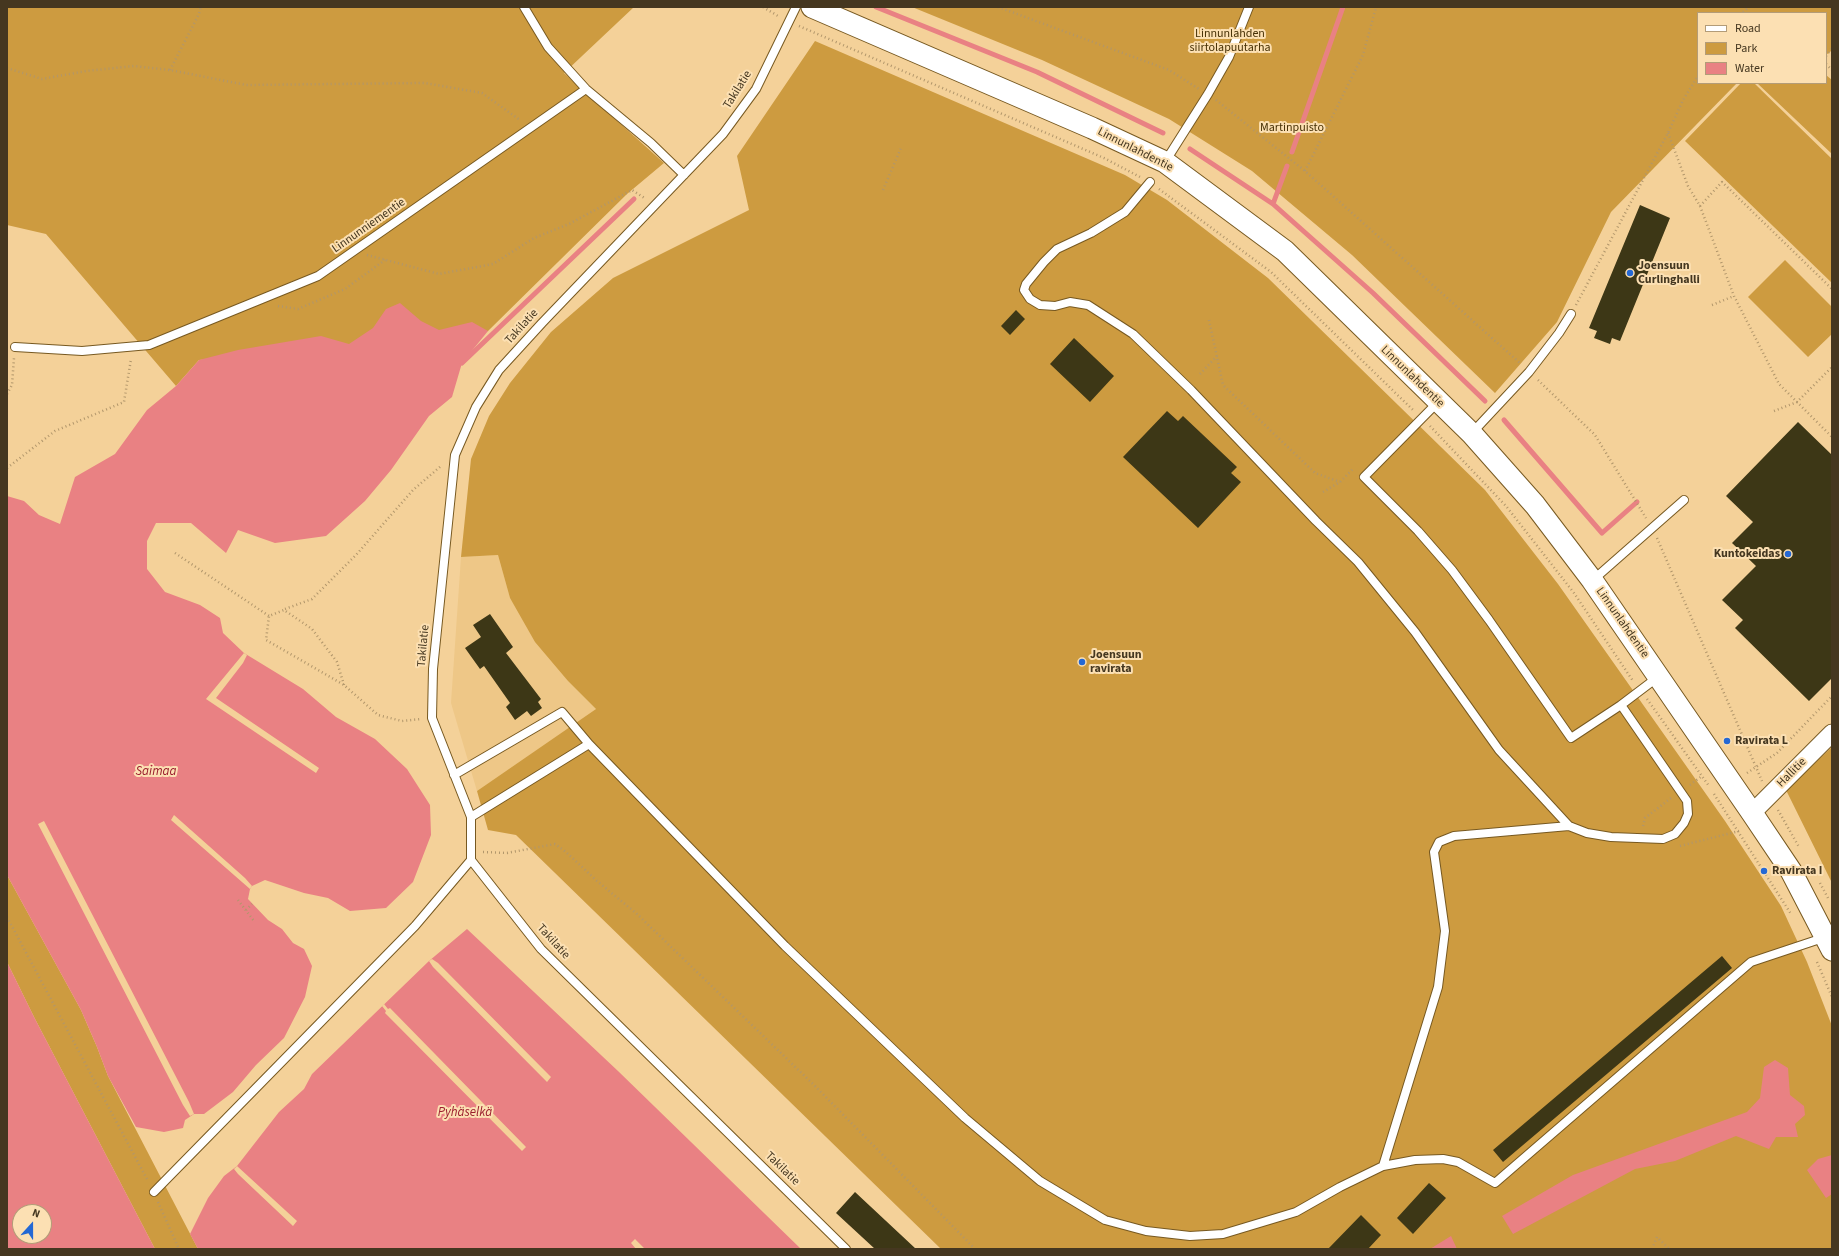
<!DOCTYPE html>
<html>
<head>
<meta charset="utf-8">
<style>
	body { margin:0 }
	#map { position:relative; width:1839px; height:1256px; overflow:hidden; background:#f4d199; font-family:"Source Sans 3",sans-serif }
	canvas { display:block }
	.frame { position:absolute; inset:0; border:8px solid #453720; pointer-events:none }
	.legend { position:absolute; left:1697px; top:12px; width:130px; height:72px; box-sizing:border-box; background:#fce0b3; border:1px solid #b39c78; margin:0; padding:5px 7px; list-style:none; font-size:12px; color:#453720 }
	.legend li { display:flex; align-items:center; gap:8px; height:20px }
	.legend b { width:20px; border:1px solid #b39c78 }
	.north { position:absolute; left:12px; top:1204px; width:40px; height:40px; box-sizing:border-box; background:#fce0b3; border:1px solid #b39c78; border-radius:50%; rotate:21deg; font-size:11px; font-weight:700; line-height:16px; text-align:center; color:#453720 }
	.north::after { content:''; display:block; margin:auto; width:14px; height:18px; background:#2468d4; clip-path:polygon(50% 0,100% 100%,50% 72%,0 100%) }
</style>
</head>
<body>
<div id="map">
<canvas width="1839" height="1256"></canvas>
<div class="frame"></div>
<ul class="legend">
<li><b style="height:5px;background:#fff"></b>Road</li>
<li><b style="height:11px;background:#cd9b40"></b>Park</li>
<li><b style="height:11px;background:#e98183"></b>Water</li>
</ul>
<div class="north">N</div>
</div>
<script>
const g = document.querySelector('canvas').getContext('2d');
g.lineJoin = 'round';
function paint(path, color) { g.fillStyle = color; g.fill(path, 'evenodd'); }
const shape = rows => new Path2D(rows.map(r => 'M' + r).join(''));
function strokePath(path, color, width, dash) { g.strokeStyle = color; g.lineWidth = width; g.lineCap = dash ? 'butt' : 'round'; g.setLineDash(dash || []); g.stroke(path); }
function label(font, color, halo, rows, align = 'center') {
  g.font = font + ' "Source Sans 3",sans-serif'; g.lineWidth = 4; g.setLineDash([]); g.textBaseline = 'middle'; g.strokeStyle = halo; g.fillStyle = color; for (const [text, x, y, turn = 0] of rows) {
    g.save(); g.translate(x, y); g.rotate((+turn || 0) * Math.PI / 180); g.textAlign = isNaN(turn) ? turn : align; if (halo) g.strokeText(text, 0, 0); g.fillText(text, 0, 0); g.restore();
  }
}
const built = shape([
	[498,555,510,598,568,681,596,709,477,791,451,703,461,557]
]);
const green = shape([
	[7,7,634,7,564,73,664,163,627,194,488,331,454,340,199,360,176,386,46,234,7,225],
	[912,7,1832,7,1832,50,1828,54,1826,53,1826,13,1698,13,1698,83,1737,83,1611,212,1557,322,1495,393,1352,255,1252,171,1169,119,1042,60],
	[815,41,1125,175,1167,200,1268,278,1485,490,1558,584,1725,821,1781,906,1807,962,1832,1026,1832,1249,941,1249,516,835,488,830,477,791,596,709,568,681,535,642,510,598,498,555,461,557,471,459,489,416,510,383,551,332,613,278,749,210,737,156],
	[1826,75,1832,80,1832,154,1757,83,1826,83],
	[1741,83,1754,83,1832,159,1832,283,1685,141],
	[1785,260,1832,307,1832,334,1808,357,1748,297],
	[1832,747,1832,883,1786,790],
	[7,875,81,1010,97,1047,108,1076,198,1249,155,1249,34,1017,7,962]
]);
const water = shape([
	[400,303,421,321,439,330,472,322,488,331,462,363,452,397,429,416,391,470,365,501,326,536,275,543,238,530,226,553,191,523,156,523,147,541,147,569,165,592,200,605,220,618,223,633,244,653,303,689,336,717,375,739,407,769,430,805,431,835,413,882,386,908,350,911,328,898,304,893,265,880,252,886,250,889,248,899,268,920,282,929,293,943,304,949,312,966,305,997,284,1038,256,1065,233,1092,204,1114,194,1114,185,1120,183,1128,164,1132,136,1127,108,1076,97,1047,81,1010,7,875,7,496,24,501,39,515,60,524,75,477,115,454,147,410,176,386,199,360,238,350,321,336,349,344,373,328,386,309],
	[467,929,618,1071,801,1249,198,1249,190,1234,208,1198,224,1176,237,1166,279,1112,304,1089,312,1074,429,961],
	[7,962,34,1017,155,1249,7,1249],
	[20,1212,44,1212,44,1236,20,1236],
	[1775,1060,1788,1068,1790,1095,1804,1106,1805,1115,1795,1124,1798,1137,1776,1137,1769,1149,1736,1136,1675,1161,1635,1169,1513,1234,1502,1216,1573,1175,1747,1112,1760,1098,1764,1067],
	[1832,1155,1832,1194,1826,1198,1807,1170,1818,1159],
	[1451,1236,1457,1249,1430,1249]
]);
const pier = shape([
	[244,653,247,655,243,663,216,698,319,768,316,773,206,699],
	[174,815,245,878,252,886,250,889,171,820],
	[44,821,189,1102,194,1114,190,1116,183,1105,38,824],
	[432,959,438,963,551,1077,547,1082,433,967,429,961],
	[384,1004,388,1009,390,1008,526,1147,522,1151,385,1013,386,1011,382,1006],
	[237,1166,297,1221,293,1226,238,1174,234,1169],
	[635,1239,645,1249,636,1249,631,1243]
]);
const stream = shape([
	[876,7,1037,72,1163,133],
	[1190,149,1273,204,1287,166],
	[1292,152,1343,7],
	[1273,204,1373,293,1485,401],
	[462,363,634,199],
	[1504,420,1602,533,1637,502]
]);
const building = shape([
	[1640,205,1670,218,1620,341,1612,338,1610,344,1594,338,1597,331,1589,328],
	[1016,310,1025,319,1010,335,1001,326],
	[1074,338,1114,376,1090,402,1050,364],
	[1167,411,1178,421,1183,416,1237,467,1231,473,1241,482,1198,528,1123,457],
	[1798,422,1832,455,1832,678,1809,701,1735,628,1743,620,1722,600,1756,566,1732,543,1753,522,1726,496],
	[490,614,513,647,506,653,541,699,538,702,542,708,531,716,527,711,515,720,506,707,510,703,484,666,480,669,465,648,481,637,473,625],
	[1722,956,1732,968,1503,1162,1493,1150],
	[1429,1183,1446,1198,1413,1234,1397,1218],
	[855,1192,916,1249,875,1249,836,1213],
	[1361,1215,1381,1235,1368,1249,1328,1249]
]);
const path = shape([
	[763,7,778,16],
	[998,7,1169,70,1199,89],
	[1831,7,1832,8],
	[1743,12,1749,7],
	[799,26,1104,158,1140,177],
	[1826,56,1832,48],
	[1826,64,1832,70],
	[7,68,42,79,86,71,134,66,170,70,246,85,425,83,482,93,520,120],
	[170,70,199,14,201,7],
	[1216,100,1305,171,1521,364],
	[1668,133,1688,186,1700,206,1734,296,1779,384,1832,437],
	[1305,171,1363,55,1376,7],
	[1159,189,1271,272,1413,410],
	[883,190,901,148],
	[1700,206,1722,182,1832,289],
	[367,255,439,274,493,264,534,238,569,224,632,190,646,199],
	[1576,305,1668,133,1683,100,1698,76],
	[1712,305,1734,296],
	[278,306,298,309,345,289,385,260],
	[1209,320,1223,385,1315,473,1340,482],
	[1200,374,1217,356],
	[1538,380,1595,435,1646,518],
	[7,394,12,385,14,358],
	[1774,411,1797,402,1832,367],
	[1430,426,1506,506,1574,593,1633,681],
	[7,468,55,431,124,402,131,359],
	[1323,492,1340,482,1354,468],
	[1657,538,1762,781],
	[175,553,269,616],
	[285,609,312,599,356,555,413,490,441,466],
	[344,685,337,662,312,629,284,610,269,616,266,640,344,685,378,715,402,721,421,719],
	[1647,699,1709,786],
	[1747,773,1777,753,1832,696],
	[1690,785,1702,776],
	[1714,794,1791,914],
	[1778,810,1799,847],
	[1643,826,1645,818,1671,798],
	[1680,846,1739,831],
	[483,852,507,853,555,844,566,852,597,881,637,914,815,1086,975,1249],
	[1820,883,1829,900],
	[238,900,254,921],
	[246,910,252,904],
	[7,917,148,1181],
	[1817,962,1832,997],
	[158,1202,179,1249],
	[1601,1249,1601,1248],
	[1652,1249,1657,1237,1669,1249]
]);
const service = shape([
	[524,7,548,47,586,89,651,143,684,175],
	[796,7,756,89,723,134,542,323,499,370,476,407,455,455,433,669,432,718,471,817,471,860,541,949,846,1249],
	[1165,162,1208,94,1229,57,1249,7],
	[1150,182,1125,212,1091,233,1057,249,1044,262,1026,284,1024,290,1030,299,1040,305,1055,306,1070,302,1088,305,1133,334,1191,390,1316,521,1358,562,1415,632,1499,750,1569,826,1587,833,1611,837,1663,839,1675,834,1684,823,1688,814,1687,801,1621,705,1658,677],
	[15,347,82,351,149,345,318,276,586,89],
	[1438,402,1364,477,1418,531,1452,570,1489,620,1571,738,1621,705],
	[1472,433,1529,372,1559,333,1571,314],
	[1593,580,1684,500],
	[589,744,785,946,965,1118,1040,1181,1105,1220,1146,1231,1190,1236,1223,1234,1296,1212,1340,1187,1383,1166,1415,1160,1443,1159,1458,1162,1495,1183,1751,962,1826,937],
	[454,775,562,712,589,744,471,817],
	[1383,1166,1438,987,1445,931,1434,852,1439,842,1454,836,1569,826],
	[154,1192,415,926,471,860]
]);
const minor = shape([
	[1752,813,1832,733]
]);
const tertiary = shape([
	[812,7,1092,128,1165,162,1285,251,1472,434,1535,505,1592,580,1752,813,1791,871,1832,950]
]);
const markers = [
	[1630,273,4,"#2468d4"],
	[1788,554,4,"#2468d4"],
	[1082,662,4,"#2468d4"],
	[1727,741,4,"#2468d4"],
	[1764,871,4,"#2468d4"]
];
const parkNames = [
	["Linnunlahden",1230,34],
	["siirtolapuutarha",1230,48],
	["Martinpuisto",1292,128]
];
const streetNames = [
	["Takilatie",738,90,-58],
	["Linnunlahdentie",1135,150,27],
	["Linnunniementie",369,226,-35],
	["Takilatie",522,327,-48],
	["Linnunlahdentie",1412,377,44],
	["Linnunlahdentie",1622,623,55],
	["Takilatie",424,646,-85],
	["Hallitie",1792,773,-45],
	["Takilatie",553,942,48],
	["Takilatie",782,1169,44]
];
const poiNames = [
	["Joensuun",1638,266],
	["Curlinghalli",1638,280],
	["Kuntokeidas",1780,554,"right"],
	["Joensuun",1090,655],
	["ravirata",1090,669],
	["Ravirata L",1735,741],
	["Ravirata I",1772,871]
];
const waterNames = [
	["Saimaa",156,772],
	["Pyhäselkä",465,1113]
];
paint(built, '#eec787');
paint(green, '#cd9b40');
paint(water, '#e98183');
paint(pier, '#f4d199');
strokePath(stream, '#e98183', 5);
paint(building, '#3d3716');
strokePath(service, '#775921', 10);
strokePath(minor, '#775921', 19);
strokePath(tertiary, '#775921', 23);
strokePath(path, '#b1966b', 2.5, [1, 3]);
strokePath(service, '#fff', 8);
strokePath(minor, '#fff', 17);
strokePath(tertiary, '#fff', 21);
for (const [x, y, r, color] of markers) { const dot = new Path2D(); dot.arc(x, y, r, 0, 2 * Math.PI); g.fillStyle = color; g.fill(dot); strokePath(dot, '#fce0b3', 1.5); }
label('12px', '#463005', '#fce0b3', parkNames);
label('12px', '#453720', '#fce0b3', streetNames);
label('bold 12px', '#453720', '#fce0b3', poiNames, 'left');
label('italic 13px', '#9b1f2f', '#fce0b3', waterNames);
</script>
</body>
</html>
